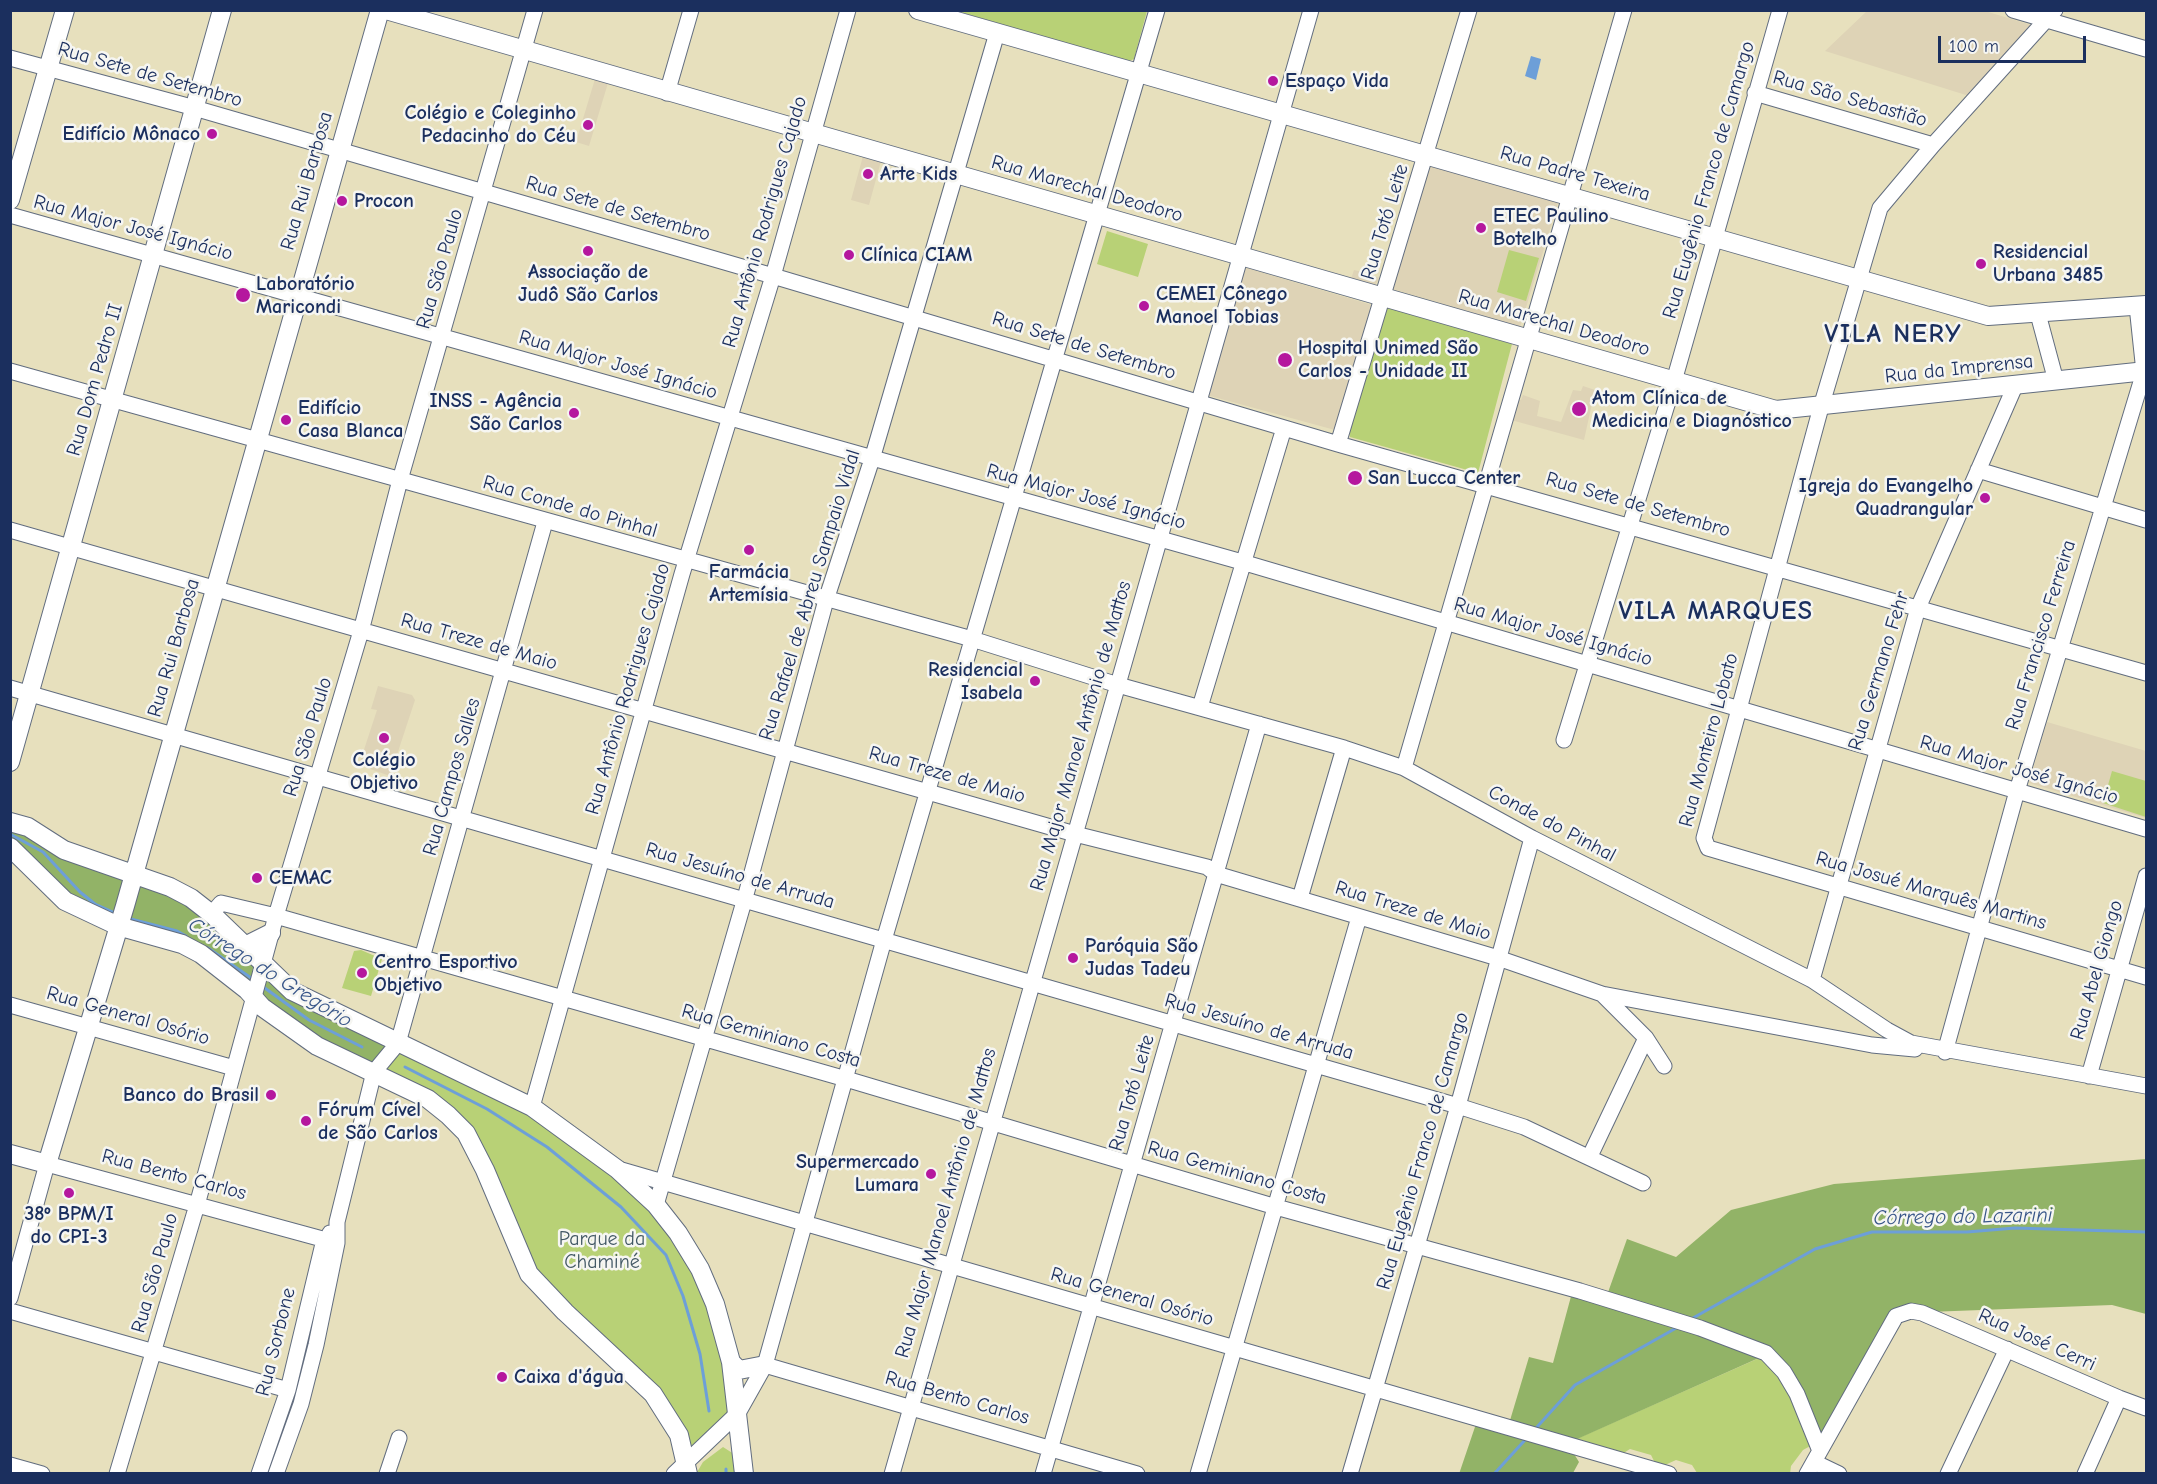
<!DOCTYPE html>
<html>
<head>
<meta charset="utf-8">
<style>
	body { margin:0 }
	#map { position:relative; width:2157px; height:1484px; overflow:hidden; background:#e7e0bd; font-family:"Comic Neue",sans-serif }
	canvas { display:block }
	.frame { position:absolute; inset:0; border:12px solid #1b2f5e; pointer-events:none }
	.scale { position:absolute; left:1938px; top:36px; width:148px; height:27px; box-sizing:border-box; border:3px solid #1b2f5e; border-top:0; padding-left:8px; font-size:18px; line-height:21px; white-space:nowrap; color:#1b2f5e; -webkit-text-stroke:4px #f6f6f2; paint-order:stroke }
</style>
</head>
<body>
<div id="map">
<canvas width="2157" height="1484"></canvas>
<div class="frame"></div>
<div class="scale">100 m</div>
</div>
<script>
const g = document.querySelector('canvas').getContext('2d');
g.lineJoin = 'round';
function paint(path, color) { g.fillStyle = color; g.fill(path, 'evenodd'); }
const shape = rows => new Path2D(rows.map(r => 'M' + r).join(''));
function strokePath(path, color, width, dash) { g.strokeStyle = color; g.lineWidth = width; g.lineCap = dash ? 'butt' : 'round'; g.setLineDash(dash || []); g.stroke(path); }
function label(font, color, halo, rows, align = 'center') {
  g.font = font + ' "Comic Neue",sans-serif'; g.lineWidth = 5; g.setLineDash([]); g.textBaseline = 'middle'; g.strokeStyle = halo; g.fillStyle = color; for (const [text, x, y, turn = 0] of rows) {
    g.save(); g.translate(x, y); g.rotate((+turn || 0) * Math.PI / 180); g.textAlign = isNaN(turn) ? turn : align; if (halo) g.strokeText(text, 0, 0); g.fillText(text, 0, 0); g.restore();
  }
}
const built = shape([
	[1867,11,1985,11,2031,25,1969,96,1825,51],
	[595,79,608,83,589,146,576,142],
	[863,156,881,161,869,205,851,200],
	[1430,165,1558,203,1520,327,1393,289],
	[1366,262,1376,265,1373,276,1380,278,1375,285,1351,279,1354,270,1363,272],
	[1243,267,1372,305,1335,430,1203,394],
	[1583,386,1595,390,1584,440,1511,420,1516,399,1521,400,1523,395,1540,401,1537,416,1561,422,1573,390,1581,391],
	[378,686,412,695,415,700,390,776,359,765,377,710,371,709],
	[2047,722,2146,751,2146,818,2029,783]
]);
const green = shape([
	[957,11,1147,11,1134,59,1127,62],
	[1107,231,1148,244,1138,277,1097,264],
	[1509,250,1539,258,1526,301,1497,292],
	[1388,307,1512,344,1478,473,1350,437,1349,431,1385,309],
	[2112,771,2146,781,2146,817,2103,803],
	[361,950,382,959,371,996,342,988,354,951],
	[398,1043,532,1107,617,1169,700,1269,738,1413,686,1463,667,1413,547,1294,466,1133,374,1072],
	[1766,1355,1820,1436,1814,1444,1803,1450,1791,1466,1790,1474,1697,1473,1692,1465,1676,1460,1665,1465,1656,1465,1651,1455,1630,1449,1622,1454,1574,1440],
	[723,1447,737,1456,739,1473,696,1474,703,1462]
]);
const forest = shape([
	[11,822,170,887,263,966,398,1043,374,1072,317,1046,201,954,88,914,11,847],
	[2146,1159,2146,1314,2112,1305,1902,1313,1826,1447,1770,1353,1566,1444,1508,1427,1529,1357,1553,1363,1573,1289,1606,1298,1627,1239,1676,1257,1731,1210,1834,1184],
	[1477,1421,1571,1449,1579,1462,1573,1473,1459,1474]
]);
const water = shape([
	[1531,56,1541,59,1536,80,1525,76]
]);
const stream = shape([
	[10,834,43,852,80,892,95,904,115,913],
	[127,918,177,931,186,936],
	[208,948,254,980],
	[262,986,309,1020,362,1047],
	[405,1067,487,1109,547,1147,621,1207,666,1255,683,1296,700,1354,709,1411],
	[1693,1318,1815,1249,1872,1232,1967,1232,2015,1228,2146,1232],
	[1537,1427,1575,1385,1678,1327],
	[726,1469,726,1474],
	[1494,1474,1525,1440]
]);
const minor = shape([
	[2013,10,2146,49],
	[2055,10,1933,145,1880,208,1821,407,1704,838,1708,848,2146,977],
	[10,58,184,105,773,276,1338,444,2146,673],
	[667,93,691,10],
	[1755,93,1933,145],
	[10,215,1242,562,2146,829],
	[2038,314,2056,381],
	[10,371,972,639,1118,685,1344,748,1404,768,1532,838,1812,980,1887,1030,1911,1043,2146,1086],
	[1338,444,1469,10],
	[1978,470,2146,520],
	[10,530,1075,834,1207,867,1216,874,1498,958,1602,994,1872,1045,1915,1049],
	[10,688,1458,1106,1524,1127,1643,1183],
	[1200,707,1284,428],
	[1564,740,1670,395,1780,10],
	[1404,768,1624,10],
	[1300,898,1344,748],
	[214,916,214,911,221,903,276,916,846,1079,1276,1207,1580,1291,1700,1328,1766,1353,1784,1372,1797,1394,1820,1451],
	[1812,980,1918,608,2015,386],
	[1602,994,1646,1038,1664,1066],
	[10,1005,234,1068],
	[1945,1052,2017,791,2144,372,2137,306],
	[2089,1076,2146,876],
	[532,1107,682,574,773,276,848,10],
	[1590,1156,1646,1038],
	[618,1169,1669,1474],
	[656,1205,745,898,826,600,872,459,997,33],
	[10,1298,47,1164,337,1243],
	[10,1311,288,1390],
	[765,1365,1137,1474],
	[1814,1462,1839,1474],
	[10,1465,42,1474],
	[117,1474,197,1205,276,916,361,631,400,480,535,10],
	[259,1474,288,1390,322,1248,330,1233],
	[276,1474,301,1404,316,1345,337,1243,337,1222,374,1072,398,1043,545,522],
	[387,1474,399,1438],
	[674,1474,738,1413,765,1365,884,940,1157,10],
	[892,1474,1311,10],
	[1043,1474,1259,724],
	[1198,1474,1359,917],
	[1350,1474,1458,1106,1532,838],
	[1807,1474,1896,1316,1911,1311,1922,1313,2119,1398,2146,1408],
	[1948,1474,2007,1349],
	[2085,1474,2119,1398]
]);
const major = shape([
	[386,10,1776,410,2146,371],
	[918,10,1988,316,2146,305],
	[10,200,65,10],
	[10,762,222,10],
	[10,822,28,827,64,850,170,887,191,898,214,916,292,991,532,1107,617,1169,656,1205,678,1233,700,1269,715,1304,731,1362,744,1474],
	[10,847,65,901,118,926,182,944,201,954,247,990,262,1007,317,1046,428,1099,448,1115,466,1133,485,1170,529,1274,565,1312,653,1394,679,1435,688,1474],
	[243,944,247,945,271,933],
	[10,1154,47,1164,125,906,380,10],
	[731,1362,739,1370,765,1365]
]);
const markers = [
	[1273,81,6,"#b5179e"],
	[588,125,6,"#b5179e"],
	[212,134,6,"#b5179e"],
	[868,174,6,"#b5179e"],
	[342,201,6,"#b5179e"],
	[1481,228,6,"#b5179e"],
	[588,251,6,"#b5179e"],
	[849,255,6,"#b5179e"],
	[1981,264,6,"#b5179e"],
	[243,295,8,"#b5179e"],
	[1144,306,6,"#b5179e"],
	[1285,360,8,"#b5179e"],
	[1579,409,8,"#b5179e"],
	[574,413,6,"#b5179e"],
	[286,420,6,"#b5179e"],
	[1355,478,8,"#b5179e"],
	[1985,498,6,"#b5179e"],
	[749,550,6,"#b5179e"],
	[1035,681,6,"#b5179e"],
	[384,738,6,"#b5179e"],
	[257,878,6,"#b5179e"],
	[1073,958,6,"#b5179e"],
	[362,973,6,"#b5179e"],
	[271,1095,6,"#b5179e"],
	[306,1121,6,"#b5179e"],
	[931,1174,6,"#b5179e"],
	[69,1193,6,"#b5179e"],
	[502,1377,6,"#b5179e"]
];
const streetNames = [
	["Rua Sete de Setembro",150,75,16],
	["Rua São Sebastião",1850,99,16],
	["Rua Padre Texeira",1575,174,16],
	["Rua Eugênio Franco de Camargo",1709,180,-74],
	["Rua Rui Barbosa",307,181,-74],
	["Rua Marechal Deodoro",1087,189,16],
	["Rua Sete de Setembro",618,209,16],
	["Rua Antônio Rodrigues Cajado",765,222,-74],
	["Rua Totó Leite",1385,222,-73],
	["Rua Major José Ignácio",133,228,15],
	["Rua São Paulo",440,269,-74],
	["Rua Marechal Deodoro",1554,323,16],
	["Rua Sete de Setembro",1084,346,17],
	["Rua Major José Ignácio",618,365,16],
	["Rua da Imprensa",1959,369,-6],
	["Rua Dom Pedro II",95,380,-74],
	["Rua Major José Ignácio",1086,497,15],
	["Rua Sete de Setembro",1638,505,16],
	["Rua Conde do Pinhal",570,507,16],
	["Rua Rafael de Abreu Sampaio Vidal",810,595,-73],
	["Rua Major José Ignácio",1553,632,16],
	["Rua Francisco Ferreira",2041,635,-73],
	["Rua Treze de Maio",479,642,16],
	["Rua Rui Barbosa",174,648,-74],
	["Rua Germano Fehr",1879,671,-73],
	["Rua Antônio Rodrigues Cajado",628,689,-74],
	["Rua Major Manoel Antônio de Mattos",1081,736,-74],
	["Rua São Paulo",308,737,-73],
	["Rua Monteiro Lobato",1709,740,-75],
	["Rua Major José Ignácio",2019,770,16],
	["Rua Treze de Maio",947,775,16],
	["Rua Campos Salles",452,777,-74],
	["Conde do Pinhal",1552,824,28],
	["Rua Jesuíno de Arruda",740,876,16],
	["Rua Josué Marquês Martins",1931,891,16],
	["Rua Treze de Maio",1413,911,17],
	["Rua Abel Giongo",2097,970,-74],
	["Rua General Osório",128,1016,16],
	["Rua Jesuíno de Arruda",1259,1027,16],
	["Rua Geminiano Costa",771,1036,16],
	["Rua Totó Leite",1132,1093,-74],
	["Rua Eugênio Franco de Camargo",1423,1151,-74],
	["Rua Geminiano Costa",1237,1173,16],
	["Rua Bento Carlos",174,1175,15],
	["Rua Major Manoel Antônio de Mattos",946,1203,-74],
	["Rua São Paulo",155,1273,-74],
	["Rua General Osório",1132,1297,16],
	["Rua José Cerri",2037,1340,24],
	["Rua Sorbone",276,1342,-76],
	["Rua Bento Carlos",957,1398,16]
];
const poiNames = [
	["Espaço Vida",1285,81],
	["Colégio e Coleginho",576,113,"right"],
	["Pedacinho do Céu",576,136,"right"],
	["Edifício Mônaco",200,134,"right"],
	["Arte Kids",880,174],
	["Procon",354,201],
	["ETEC Paulino",1493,216],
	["Botelho",1493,239],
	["Residencial",1993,252],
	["Urbana 3485",1993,275],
	["Clínica CIAM",861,255],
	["Associação de",588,272,"center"],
	["Judô São Carlos",588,295,"center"],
	["Laboratório",256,284],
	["Maricondi",256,307],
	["CEMEI Cônego",1156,294],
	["Manoel Tobias",1156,317],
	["Hospital Unimed São",1298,348],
	["Carlos - Unidade II",1298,371],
	["Atom Clínica de",1592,398],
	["Medicina e Diagnóstico",1592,421],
	["INSS - Agência",562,401,"right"],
	["São Carlos",562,424,"right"],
	["Edifício",298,408],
	["Casa Blanca",298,431],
	["San Lucca Center",1368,478],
	["Igreja do Evangelho",1973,486,"right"],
	["Quadrangular",1973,509,"right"],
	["Farmácia",749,572,"center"],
	["Artemísia",749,595,"center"],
	["Residencial",1023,670,"right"],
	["Isabela",1023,693,"right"],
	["Colégio",384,760,"center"],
	["Objetivo",384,783,"center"],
	["CEMAC",269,878],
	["Paróquia São",1085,946],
	["Judas Tadeu",1085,969],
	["Centro Esportivo",374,962],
	["Objetivo",374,985],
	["Banco do Brasil",259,1095,"right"],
	["Fórum Cível",318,1110],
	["de São Carlos",318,1133],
	["Supermercado",919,1162,"right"],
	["Lumara",919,1185,"right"],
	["38º BPM/I",69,1214,"center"],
	["do CPI-3",69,1237,"center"],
	["Caixa d'água",514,1377]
];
const parkNames = [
	["Parque da",602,1239],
	["Chaminé",602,1262]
];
const waterNames = [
	["Córrego do Gregório",270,973,32],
	["Córrego do Lazarini",1963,1217,-1]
];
const districtNames = [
	["VILA NERY",1893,335],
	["VILA MARQUES",1716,612]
];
paint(built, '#ded3b6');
paint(green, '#b8d176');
paint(forest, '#92b367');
paint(water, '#6d9fd8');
strokePath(stream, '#6d9fd8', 3);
strokePath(minor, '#626d7f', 17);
strokePath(major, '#626d7f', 20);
strokePath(minor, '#fff', 15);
strokePath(major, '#fff', 18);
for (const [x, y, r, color] of markers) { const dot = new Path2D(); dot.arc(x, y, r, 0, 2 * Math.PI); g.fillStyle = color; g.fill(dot); strokePath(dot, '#f6f6f2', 2); }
label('20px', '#1b2f5e', '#f6f6f2', streetNames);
label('bold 20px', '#1b2f5e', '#f6f6f2', poiNames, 'left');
label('20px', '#425864', '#f6f6f2', parkNames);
label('italic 21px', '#385689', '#f6f6f2', waterNames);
g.letterSpacing = '1.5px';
label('bold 26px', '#1b2f5e', '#f6f6f2', districtNames);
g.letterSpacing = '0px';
</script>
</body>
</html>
